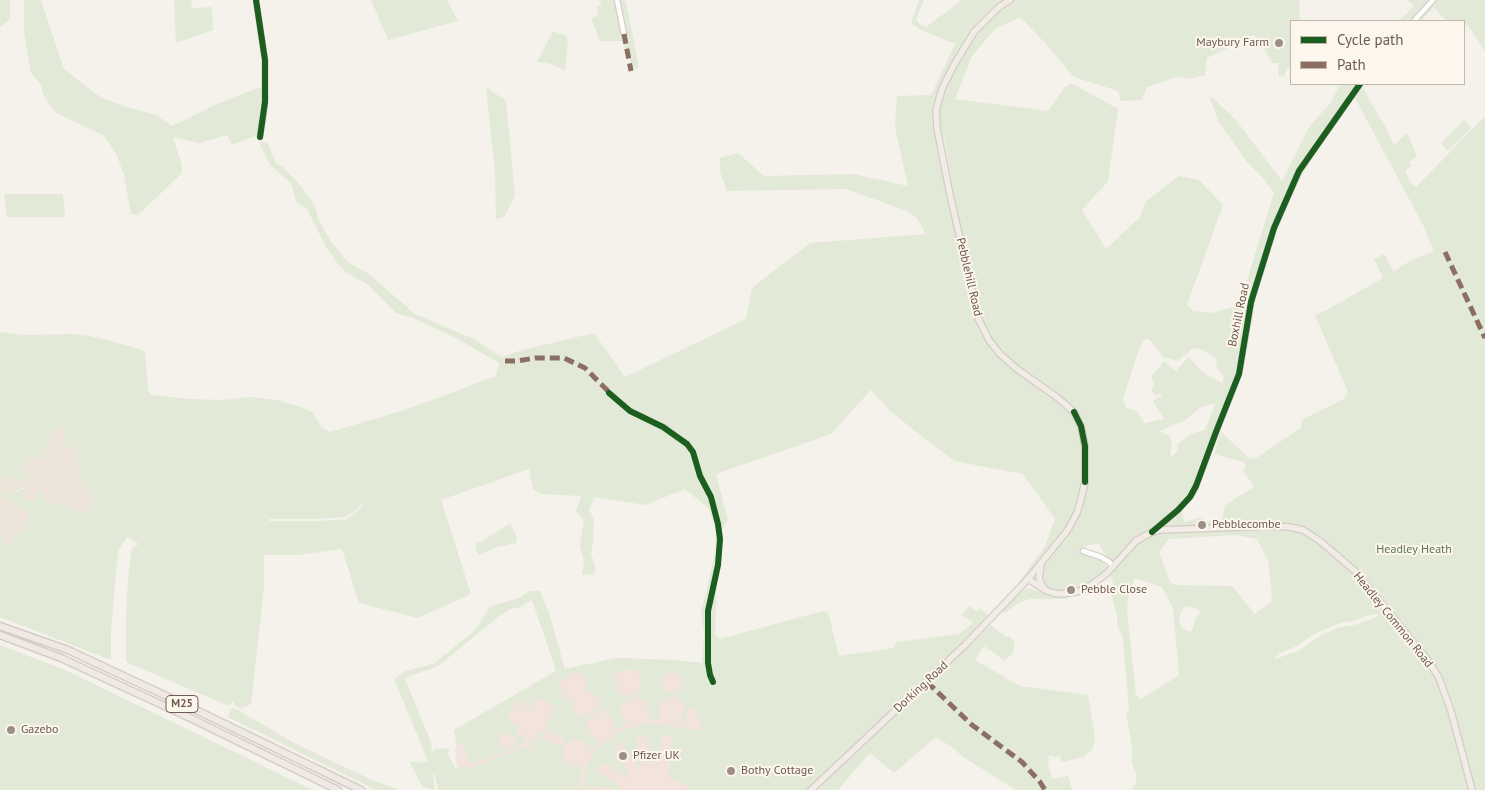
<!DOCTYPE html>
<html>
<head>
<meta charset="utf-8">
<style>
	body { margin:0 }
	#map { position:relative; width:1485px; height:790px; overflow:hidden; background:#f5f1eb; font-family:"PT Sans",sans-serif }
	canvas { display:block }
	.legend { position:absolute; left:1290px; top:20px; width:175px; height:65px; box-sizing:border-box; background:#fcf6ec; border:1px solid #c4b8ad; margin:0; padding:6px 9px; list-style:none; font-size:15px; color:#6f5a4f }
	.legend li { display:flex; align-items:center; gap:10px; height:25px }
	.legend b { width:25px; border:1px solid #c4b8ad }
</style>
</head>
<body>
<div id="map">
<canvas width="1485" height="790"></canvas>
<ul class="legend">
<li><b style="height:6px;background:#1b5e20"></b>Cycle path</li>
<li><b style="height:6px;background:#8d6e63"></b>Path</li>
</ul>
</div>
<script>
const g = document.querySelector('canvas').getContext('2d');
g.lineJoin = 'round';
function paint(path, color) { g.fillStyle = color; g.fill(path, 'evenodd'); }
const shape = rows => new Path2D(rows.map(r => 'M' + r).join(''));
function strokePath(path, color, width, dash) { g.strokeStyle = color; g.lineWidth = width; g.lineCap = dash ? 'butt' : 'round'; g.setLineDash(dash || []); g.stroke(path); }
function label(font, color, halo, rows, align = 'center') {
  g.font = font + ' "PT Sans",sans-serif'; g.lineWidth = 4; g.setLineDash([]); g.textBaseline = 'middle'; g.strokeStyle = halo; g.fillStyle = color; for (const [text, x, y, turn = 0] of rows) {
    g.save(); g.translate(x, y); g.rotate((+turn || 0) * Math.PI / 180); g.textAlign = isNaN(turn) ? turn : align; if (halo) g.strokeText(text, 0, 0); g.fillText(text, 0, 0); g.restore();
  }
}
const residential = shape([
	[65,425,66,449,76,446,80,477,95,497,89,514,43,501,40,490,35,500,22,499,27,486,8,494,0,492,0,478,11,474,13,481,28,479,21,466,33,458,41,459,48,445,53,431],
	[0,498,11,500,29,513,26,527,14,536,12,547,8,547,0,539]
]);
const commercial = shape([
	[617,658,674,660,701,711,716,790,443,790,455,768,458,767,455,759,457,754,454,748,457,746,454,730,556,671]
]);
const green = shape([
	[0,0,10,0,10,18,0,28],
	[24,0,41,0,64,69,100,97,123,106,156,115,172,126,219,103,263,86,264,97,258,135,232,145,227,135,199,143,173,137,182,166,182,173,138,215,131,214,124,175,116,153,103,135,56,113,44,96,40,83,31,73,24,32],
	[174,0,192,0,191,8,212,7,213,30,176,43],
	[371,0,447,0,458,21,388,40],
	[600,0,622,0,626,2,639,68,632,70,629,55,626,52,622,41,600,41,591,18,598,16,597,6,601,5],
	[919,0,924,0,916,20,921,25,926,27,962,0,1299,0,1300,21,1291,21,1291,65,1286,71,1284,76,1279,77,1278,63,1272,63,1260,41,1254,35,1207,58,1205,75,1190,79,1177,77,1147,87,1142,100,1121,101,1118,91,1074,77,1045,43,1020,17,995,29,972,56,955,99,1048,111,1064,88,1071,83,1118,109,1108,181,1082,210,1106,249,1140,217,1146,201,1179,176,1199,180,1223,205,1187,305,1193,311,1211,313,1239,306,1274,193,1264,179,1247,162,1218,121,1210,98,1212,97,1236,120,1282,181,1309,127,1332,101,1338,88,1341,84,1364,84,1362,86,1370,101,1385,126,1394,145,1407,133,1417,156,1409,162,1412,166,1405,170,1411,183,1416,187,1485,116,1485,790,1133,790,1134,785,1136,784,1136,773,1132,764,1132,748,1126,713,1129,710,1123,638,1117,625,1117,616,1112,596,1113,581,1110,575,1117,566,1110,563,1099,544,1088,545,1085,547,1082,554,1102,561,1106,566,1104,572,1080,588,1057,591,1044,586,1042,581,1042,569,1076,520,1076,512,1065,531,1023,580,1019,582,1045,546,1055,519,1023,474,954,461,891,412,871,390,831,434,716,474,728,520,722,529,722,548,717,581,715,635,720,639,823,611,828,612,839,656,893,648,897,642,959,634,973,623,962,615,969,606,976,611,980,609,988,615,964,642,968,646,991,625,1006,637,1009,636,1015,642,1013,652,1005,661,984,646,975,660,1020,686,1088,695,1095,737,1093,748,1084,757,1062,762,1060,756,1055,757,1049,755,1048,765,1052,779,1068,776,1072,790,1016,790,963,757,953,748,936,737,894,773,870,753,838,790,690,790,688,786,673,780,668,770,671,767,668,765,673,736,663,734,657,763,653,763,646,735,636,737,642,765,638,767,622,743,613,749,629,774,626,777,602,762,596,771,621,787,619,790,590,786,589,790,583,790,585,772,593,754,599,747,618,733,627,728,652,723,664,724,674,727,699,731,701,726,697,716,697,709,689,707,686,720,681,723,685,705,681,704,682,701,675,699,676,690,680,691,683,677,679,676,679,674,669,672,668,675,665,675,662,688,665,688,665,692,673,693,672,699,664,698,663,701,660,701,658,714,661,715,660,718,658,720,650,720,646,701,642,701,641,697,634,699,633,694,640,692,639,689,642,688,638,670,634,671,633,668,617,672,617,675,614,675,618,693,621,693,622,696,629,695,630,700,624,701,624,705,620,706,624,721,627,720,628,723,618,729,613,726,616,724,607,711,604,712,602,710,596,715,593,711,599,707,597,704,600,702,591,690,589,691,585,687,588,685,579,672,576,674,574,672,559,683,561,685,558,687,567,699,570,697,573,703,571,705,579,716,582,715,584,718,590,713,593,717,586,722,587,724,586,726,595,739,597,738,600,742,592,749,590,750,587,749,588,745,576,738,574,741,570,739,567,745,562,742,564,739,547,729,545,731,543,730,555,710,552,709,554,706,540,698,538,700,536,699,529,710,526,709,527,706,519,701,517,703,515,702,507,715,509,716,508,719,516,724,518,722,520,723,516,729,519,731,513,737,510,733,499,738,500,741,498,742,501,748,503,747,505,750,516,744,515,740,521,735,527,739,524,742,510,751,470,764,464,744,457,746,454,730,556,671,532,600,520,607,510,609,498,617,437,667,412,675,405,679,431,742,432,750,431,757,434,750,449,748,448,754,455,768,465,766,468,770,470,768,473,770,476,765,512,753,523,746,533,750,535,747,530,744,530,741,531,742,533,739,535,740,540,732,544,735,543,737,558,747,560,744,565,748,561,754,564,756,562,760,575,767,577,764,580,766,581,770,578,790,567,790,567,784,565,790,438,790,435,774,433,775,435,790,422,787,410,762,414,761,421,763,428,761,394,679,405,671,433,664,473,632,491,606,519,598,529,591,540,591,549,613,565,669,617,658,674,660,702,663,704,632,701,613,715,554,716,531,709,509,685,489,645,505,595,497,589,509,594,520,593,544,591,553,596,569,592,575,582,574,584,563,580,545,584,521,576,511,581,496,542,494,533,489,529,469,441,500,471,594,418,618,359,603,342,549,299,555,264,555,264,587,251,704,241,709,235,705,233,701,229,706,126,662,126,616,128,579,132,548,139,544,127,537,118,551,111,632,111,660,0,617,0,538,8,547,12,547,14,536,26,527,29,513,17,507,11,500,0,498,0,492,8,493,18,491,28,486,22,499,34,500,40,490,44,494,43,501,88,514,95,497,80,477,76,446,66,449,65,426,53,431,48,445,41,459,33,458,21,466,28,479,13,482,11,475,0,478,0,332,23,335,73,334,90,336,112,341,145,351,148,391,151,395,190,399,222,400,250,397,276,400,301,407,312,412,322,428,330,432,408,409,496,376,499,363,456,338,413,318,396,313,367,284,347,273,338,264,325,245,307,209,296,202,291,183,271,166,259,143,263,141,268,144,276,163,284,168,300,185,315,206,318,219,332,243,348,262,369,274,415,314,472,338,502,357,522,350,594,333,625,377,746,319,752,288,810,243,926,234,916,217,907,211,846,189,727,191,720,172,720,158,738,153,764,176,853,174,908,186,895,127,897,96,931,95,955,44,921,30,911,23],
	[1354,96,1424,227,1434,252,1420,256,1401,266,1394,272,1384,254,1374,259,1383,278,1327,310,1315,315,1348,392,1344,399,1301,420,1302,427,1256,458,1250,459,1221,432,1214,454,1243,462,1246,465,1243,471,1254,487,1225,505,1222,521,1206,521,1201,517,1184,522,1182,511,1178,509,1188,497,1226,408,1229,409,1243,371,1257,293,1277,230,1293,191,1319,146],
	[944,138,955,200,963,234,958,234,937,139],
	[1149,339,1163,357,1178,361,1192,349,1199,348,1217,359,1215,364,1224,377,1222,383,1205,374,1188,357,1176,371,1164,361,1151,377,1154,384,1151,391,1157,396,1160,393,1162,396,1153,401,1164,419,1144,423,1137,411,1126,408,1123,399,1139,349,1144,340],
	[1212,404,1216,405,1213,409,1205,430,1190,434,1177,445,1178,451,1170,458,1172,441,1168,435,1159,431,1184,421,1201,407],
	[362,503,364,505,347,519,320,521,269,521,269,519,318,519,345,517,355,511],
	[1227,521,1234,521,1236,523,1241,524,1262,523,1263,529,1228,530],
	[1236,535,1257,539,1268,561,1272,596,1271,602,1255,614,1232,586,1175,585,1170,582,1159,552,1169,539],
	[1135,578,1162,587,1173,608,1179,675,1141,699,1136,695,1127,611,1129,590],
	[1186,606,1198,609,1201,613,1196,617,1192,631,1187,631,1181,626,1179,620,1181,611],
	[1377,614,1378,616,1374,618,1358,624,1337,628,1323,634,1298,651,1275,659,1275,657,1279,655,1279,654,1299,645,1312,635,1340,623,1358,620,1359,618],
	[1408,0,1485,0,1485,51,1467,24,1464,27,1464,21,1446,21,1434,7,1421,21,1399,21,1414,6],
	[553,31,566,36,568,40,565,70,549,63,537,62],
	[486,87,506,101,515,196,504,217,496,219,495,171],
	[1464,120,1471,128,1448,151,1441,143],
	[4,194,63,194,65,217,7,217],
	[510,523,517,537,516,543,496,547,479,555,476,550,476,543,481,542],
	[1029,588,1054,596,1066,597,1068,599,1030,599,1019,603,1003,614,1003,610,1020,592],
	[0,645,65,670,313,790,0,790],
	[234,708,294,743,372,780,399,790,376,790,228,717,231,709]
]);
const minor = shape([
	[256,0,265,60,265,102,260,137],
	[617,0,624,34],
	[1414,21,1433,0],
	[1153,531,1178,510,1190,497,1196,486,1216,432,1239,374,1251,302,1274,228,1299,171,1360,84],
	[1083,551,1101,557,1109,562,1113,567]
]);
const major = shape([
	[1041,565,1039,579,1044,589],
	[1028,579,1045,590,1053,593,1061,594,1077,592,1090,586,1106,574,1136,541,1152,532,1160,530,1270,526,1290,527,1303,530,1320,541,1355,571,1430,663,1439,678,1451,711,1472,790],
	[811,790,965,645,1028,579,1067,531,1077,513,1081,499,1085,482,1085,446,1081,426,1074,412,1058,398,1017,369,1000,354,989,340,978,318,949,190,937,128,936,110,942,89,954,65,974,32,999,7,1010,0]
]);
const highway = shape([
	[0,626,68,650,192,708,361,790],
	[0,635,61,658,186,716,338,790]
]);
const quiet = shape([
	[624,34,631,71],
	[1445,252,1485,338],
	[505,361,517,361,535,358,564,358,585,368,612,395],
	[927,682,972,725,1022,762,1040,782,1045,790]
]);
const cycleway = shape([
	[256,0,265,60,265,102,260,137],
	[609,393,630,411,663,427,687,444,693,452,700,476,711,497,718,524,720,539,718,565,708,611,708,663,710,675,713,682],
	[1074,412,1081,426,1085,446,1085,482],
	[1152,532,1178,510,1190,497,1196,486,1216,432,1239,374,1251,302,1274,228,1299,171,1360,84]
]);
const markers = [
	[1279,43,5,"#9e8f86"],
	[1202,525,5,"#9e8f86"],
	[1071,590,5,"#9e8f86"],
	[11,730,5,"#9e8f86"],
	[623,756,5,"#9e8f86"],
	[731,771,5,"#9e8f86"]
];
const shields = [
	[182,704,32]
];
const shieldNames = [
	["M25",182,704]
];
const poiNames = [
	["Maybury Farm",1269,43,"right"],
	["Pebblecombe",1212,525],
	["Pebble Close",1081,590],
	["Gazebo",21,730],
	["Pfizer UK",633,756],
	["Bothy Cottage",741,771]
];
const streetNames = [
	["Pebblehill Road",969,277,77],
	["Boxhill Road",1239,315,-78],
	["Headley Common Road",1393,620,51],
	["Dorking Road",921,687,-43]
];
const parkNames = [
	["Headley Heath",1414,550]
];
paint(residential, '#ede4d9');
paint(commercial, '#f2e4dd');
paint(green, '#e2ead7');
strokePath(minor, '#d4cec9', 7);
strokePath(major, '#d3ccc7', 8);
strokePath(highway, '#d3ccc7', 9);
strokePath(minor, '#fefdfc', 4.5);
strokePath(major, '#f1ede6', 5.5);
strokePath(highway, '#efe8e5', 6);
strokePath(quiet, '#8d6e63', 5, [10, 5]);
strokePath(cycleway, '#1b5e20', 6);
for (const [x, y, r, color] of markers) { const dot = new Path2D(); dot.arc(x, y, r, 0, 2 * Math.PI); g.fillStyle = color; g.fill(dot); strokePath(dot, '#fcf6ec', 2); }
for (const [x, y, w] of shields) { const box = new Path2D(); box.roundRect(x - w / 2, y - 8.5, w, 17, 4); g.fillStyle = '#fcf6ec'; g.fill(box); strokePath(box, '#6f5a4f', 1); }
label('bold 11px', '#6f5a4f', null, shieldNames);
label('12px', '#6f5a4f', '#fcf6ec', poiNames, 'left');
label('12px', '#6f5a4f', '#fcf6ec', streetNames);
label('12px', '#58794b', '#fcf6ec', parkNames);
</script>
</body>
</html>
